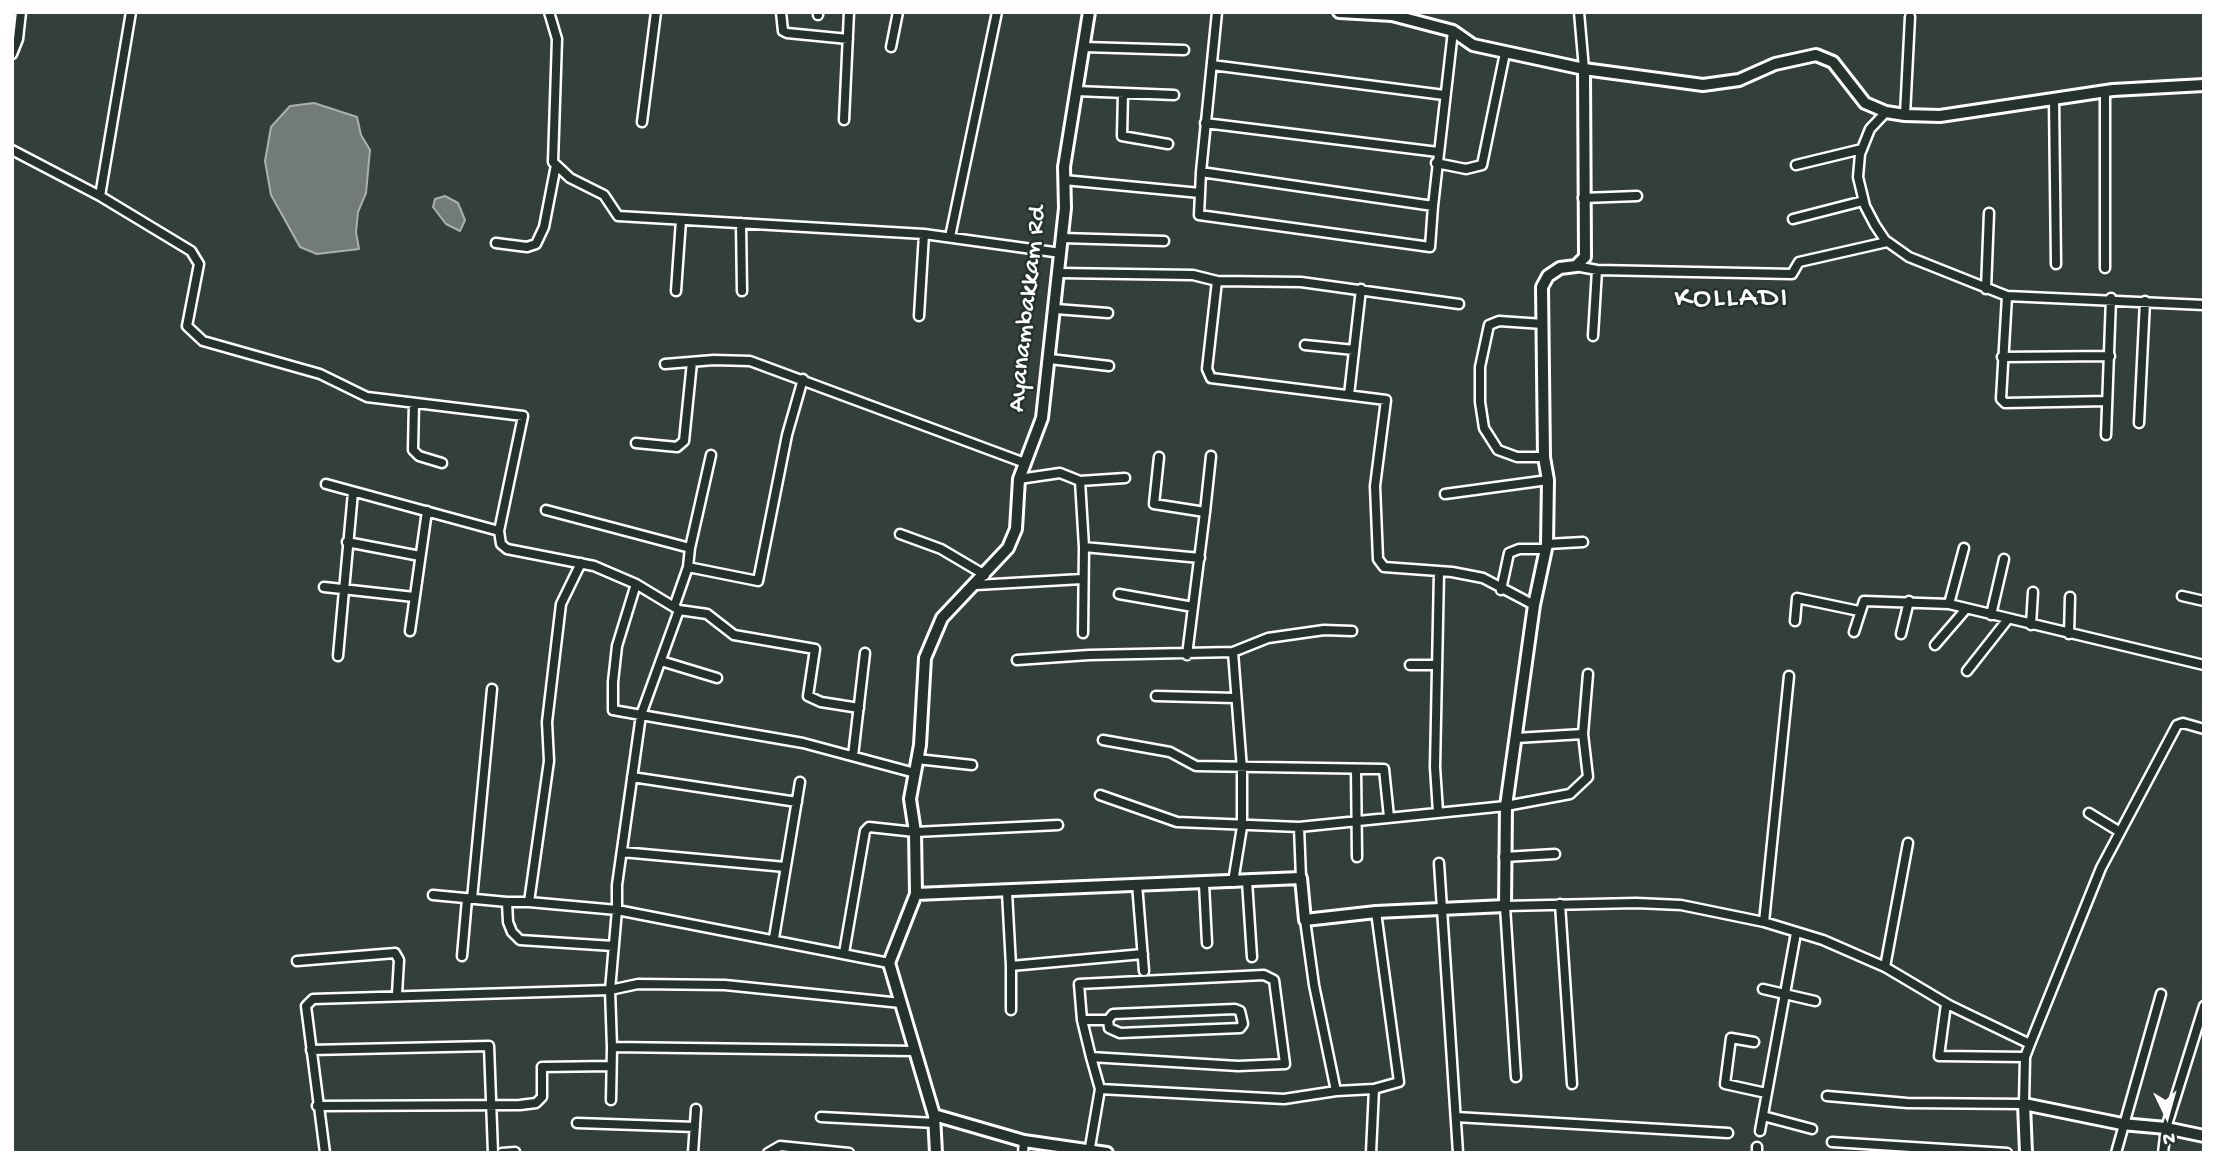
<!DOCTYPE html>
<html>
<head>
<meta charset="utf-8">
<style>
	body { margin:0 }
	#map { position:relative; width:2216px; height:1165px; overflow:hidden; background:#333f3a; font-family:"Gochi Hand",sans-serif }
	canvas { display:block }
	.frame { position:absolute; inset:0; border:14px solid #fff; pointer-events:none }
	.north { position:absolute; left:2132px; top:1081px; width:70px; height:70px; -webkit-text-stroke:5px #26332d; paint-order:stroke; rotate:175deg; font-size:19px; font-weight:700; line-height:28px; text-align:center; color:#fff }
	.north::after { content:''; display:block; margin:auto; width:24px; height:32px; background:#fff; clip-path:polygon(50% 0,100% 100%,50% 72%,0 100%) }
</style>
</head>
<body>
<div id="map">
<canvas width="2216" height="1165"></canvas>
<div class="frame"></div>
<div class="north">N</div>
</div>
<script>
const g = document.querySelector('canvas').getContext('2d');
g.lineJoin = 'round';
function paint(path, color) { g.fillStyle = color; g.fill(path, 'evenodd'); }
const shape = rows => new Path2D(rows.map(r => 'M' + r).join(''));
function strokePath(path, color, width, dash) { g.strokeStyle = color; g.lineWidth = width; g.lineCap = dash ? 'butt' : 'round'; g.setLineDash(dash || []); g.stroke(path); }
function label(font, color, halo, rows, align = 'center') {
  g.font = font + ' "Gochi Hand",sans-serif'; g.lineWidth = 5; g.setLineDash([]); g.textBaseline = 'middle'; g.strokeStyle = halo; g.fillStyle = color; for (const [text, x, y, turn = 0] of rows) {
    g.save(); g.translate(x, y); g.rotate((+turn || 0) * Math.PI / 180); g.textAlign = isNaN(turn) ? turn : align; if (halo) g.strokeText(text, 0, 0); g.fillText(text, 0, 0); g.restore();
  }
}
const water = shape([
	[314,103,357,117,361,135,370,150,366,193,358,212,356,232,359,249,317,254,300,247,271,195,265,161,271,127,290,106,314,103],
	[445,196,458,203,465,220,460,231,446,224,433,207,435,199,445,196]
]);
const street = shape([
	[549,12,557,39,553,162,570,178,604,195,618,216,924,234,1061,253],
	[781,12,783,31,787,33,848,39],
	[1217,12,1201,172,1433,206,1453,31],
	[1579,12,1584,69],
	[818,15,818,12],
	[891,47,898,12],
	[1084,47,1184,50],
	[12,54,18,39,21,12],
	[1212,65,1444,95],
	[1076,91,1174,95],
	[1123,93,1122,136,1168,144],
	[2054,100,2056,264],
	[1886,112,1870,129,1860,154,1858,177,1865,206,1875,225,1885,240,1909,257,2007,296,2204,305],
	[1905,115,1910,17],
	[844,120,849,12],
	[642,122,656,12],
	[1205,123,1438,152],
	[12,150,100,196,191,251,199,264,187,326,203,341,320,374,367,397,523,416,499,531,501,544,507,549,594,566,636,584,679,610,641,715,803,743,915,773],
	[1436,163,1466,169,1482,165,1505,53],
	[1796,165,1862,149],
	[1201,172,1199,215,1430,247,1433,206],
	[1064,180,1200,193],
	[100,196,131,12],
	[1583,198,1637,196],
	[1793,219,1863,201],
	[741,223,742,291],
	[950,237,997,12],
	[1062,238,1164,241],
	[496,243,527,247,536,244,544,227,556,165],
	[1575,266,1597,270,1792,274,1799,262,1887,242],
	[2105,268,2105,91],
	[1059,273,1193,275,1217,281,1207,369,1211,378,1386,400,1375,486,1378,559,1384,567,1452,572,1483,578,1534,605],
	[1217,281,1301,282,1459,304],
	[1986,289,1989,213],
	[676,291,681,220],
	[2007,296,2001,399,2005,403,2107,401],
	[1056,309,1108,313],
	[919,316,924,234],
	[1543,324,1499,321,1489,325,1480,367,1480,402,1484,428,1498,450,1517,457,1544,457],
	[1593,336,1597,270],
	[1305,345,1354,350],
	[2002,357,2110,356],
	[1050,359,1109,366],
	[665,364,714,360,750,361,1025,463],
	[1349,395,1361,289],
	[414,403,413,450,419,456,442,463],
	[2139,423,2145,301],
	[2106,435,2111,298],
	[636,443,677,447,684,441,692,362],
	[1159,457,1154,504,1205,512,1187,655],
	[1019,479,1060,473,1080,481,1084,547],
	[1080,481,1125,478],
	[326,484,499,531],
	[1445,494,1548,480],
	[546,510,690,548,688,567,674,607],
	[1205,512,1211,456],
	[900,534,941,549,985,575],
	[347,542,420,556],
	[1547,544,1583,542],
	[690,548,711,455],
	[1964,548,1949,604,2204,665],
	[581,563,561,604,547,722,549,761,529,902,617,910,610,990,612,1047,915,1051],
	[688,567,758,581,787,435,803,379],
	[636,584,617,646,613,682,613,710,641,715,617,885,617,910,889,963],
	[976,585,1082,579],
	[324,587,414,597],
	[1501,590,1509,553,1519,549,1545,549],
	[1119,594,1193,607],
	[2182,596,2204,601],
	[679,610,707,614,734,635,815,649,808,696,821,702,859,708],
	[1991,615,2004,559],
	[1795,621,1797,598,1859,611],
	[2031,625,2033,592],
	[410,631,427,511],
	[1854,632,1864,601,1949,604],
	[1083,633,1084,547,1200,558],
	[1901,634,1909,601],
	[2069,634,2070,597],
	[1935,645,1966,609],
	[338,656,353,492],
	[1017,660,1089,655,1233,652,1268,638,1324,630,1352,631],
	[661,661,717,678],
	[1410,665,1437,665],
	[1967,671,2008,619],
	[1156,696,1235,698],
	[1516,738,1583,734],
	[1103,740,1170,752,1196,766,1384,769,1389,817],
	[853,756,865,653],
	[917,759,972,765],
	[1356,769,1357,857],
	[632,777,797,802],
	[1100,795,1177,822,1299,827,1506,806,1570,794,1588,777,1583,734,1588,674],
	[1438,812,1435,767,1439,572],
	[2089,813,2120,832],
	[1299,827,1301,878],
	[622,852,785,867],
	[1504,857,1555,854],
	[1439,863,1458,1153],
	[1247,881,1252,957],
	[1233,882,1242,827,1242,769,1233,652],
	[1137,884,1144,971],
	[1204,884,1207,943],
	[1007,892,1011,966,1143,954],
	[433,895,507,902],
	[472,899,492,689],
	[529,902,507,902,508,922,512,932,520,940,613,946],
	[1560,904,1572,1084],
	[1305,920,1314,985,1336,1091,1374,1089],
	[1764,922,1789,676],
	[774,938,800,782],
	[844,953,865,831,869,827,915,832,1058,825],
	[462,956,467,899],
	[297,961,395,953,399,960,397,994],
	[1011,966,1011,1010],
	[1885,967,1908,843],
	[1763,989,1815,1001],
	[1946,1004,1939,1056,2025,1057],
	[1082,1020,1108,1020,1109,1028,1120,1033,1240,1028,1243,1024,1240,1011,1235,1009,1113,1014,1108,1020],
	[1754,1042,1731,1038,1725,1084,1766,1093],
	[311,1050,489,1046,493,1153],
	[1516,1077,1505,906,1636,903,1681,905,1764,922,1823,940,1885,967,1949,1005,2030,1044],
	[1100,1089,1284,1099,1336,1091],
	[1827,1096,1907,1103,2024,1104,2025,1057,2030,1044,2101,868,2177,725,2183,723,2204,729],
	[611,1100,612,1047],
	[317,1106,520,1105,536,1103,542,1097,542,1067,610,1066],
	[1763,1116,1812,1129],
	[821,1117,935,1123],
	[1456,1117,1728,1133],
	[577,1123,695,1127],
	[1760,1131,1796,933],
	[1832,1142,2007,1153],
	[325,1153,306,1006,313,999,610,990,638,984,725,985,901,1003],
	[502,1153,515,1152],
	[693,1153,696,1109],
	[768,1153,780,1146,849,1153],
	[1023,1153,1024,1141],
	[1089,1153,1100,1089,1091,1057,1082,1020,1079,984,1264,975,1274,980,1285,1064,1238,1066,1091,1057],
	[1371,1153,1374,1089,1399,1082,1376,912],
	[1757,1153,1757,1147],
	[2116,1153,2161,994],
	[2163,1153,2166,1128,2204,1006]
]);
const secondary = shape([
	[1339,12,1392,15,1453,31,1473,45,1584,69,1703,85,1739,80,1775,64,1816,55,1833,62,1865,103,1886,112,1905,115,1940,116,2113,90,2204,85],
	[916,894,1301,878,1305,920,1376,912,1505,906,1506,806,1534,605,1547,544,1548,480,1544,457,1542,287,1548,276,1560,268,1576,266,1585,257,1584,69],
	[934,1115,1024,1141,1107,1153],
	[936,1153,934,1115,889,963,916,894,915,832,910,799,920,745,925,658,942,618,1008,548,1016,529,1019,479,1042,418,1065,208,1064,167,1089,12],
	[2026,1153,2024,1104,2122,1124,2166,1128,2204,1136]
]);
const streetNames = [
	["Ayanambakkam Rd",1029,309,-84]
];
const quarterNames = [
	["KOLLADI",1732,300]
];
paint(water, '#737b78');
strokePath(water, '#abb0ae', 2);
strokePath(street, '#fff', 13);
strokePath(secondary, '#fff', 16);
strokePath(street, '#26332d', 8);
strokePath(secondary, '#26332d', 10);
label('26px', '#fff', '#26332d', streetNames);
g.letterSpacing = '2px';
label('30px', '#fff', '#26332d', quarterNames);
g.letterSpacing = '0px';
</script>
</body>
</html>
